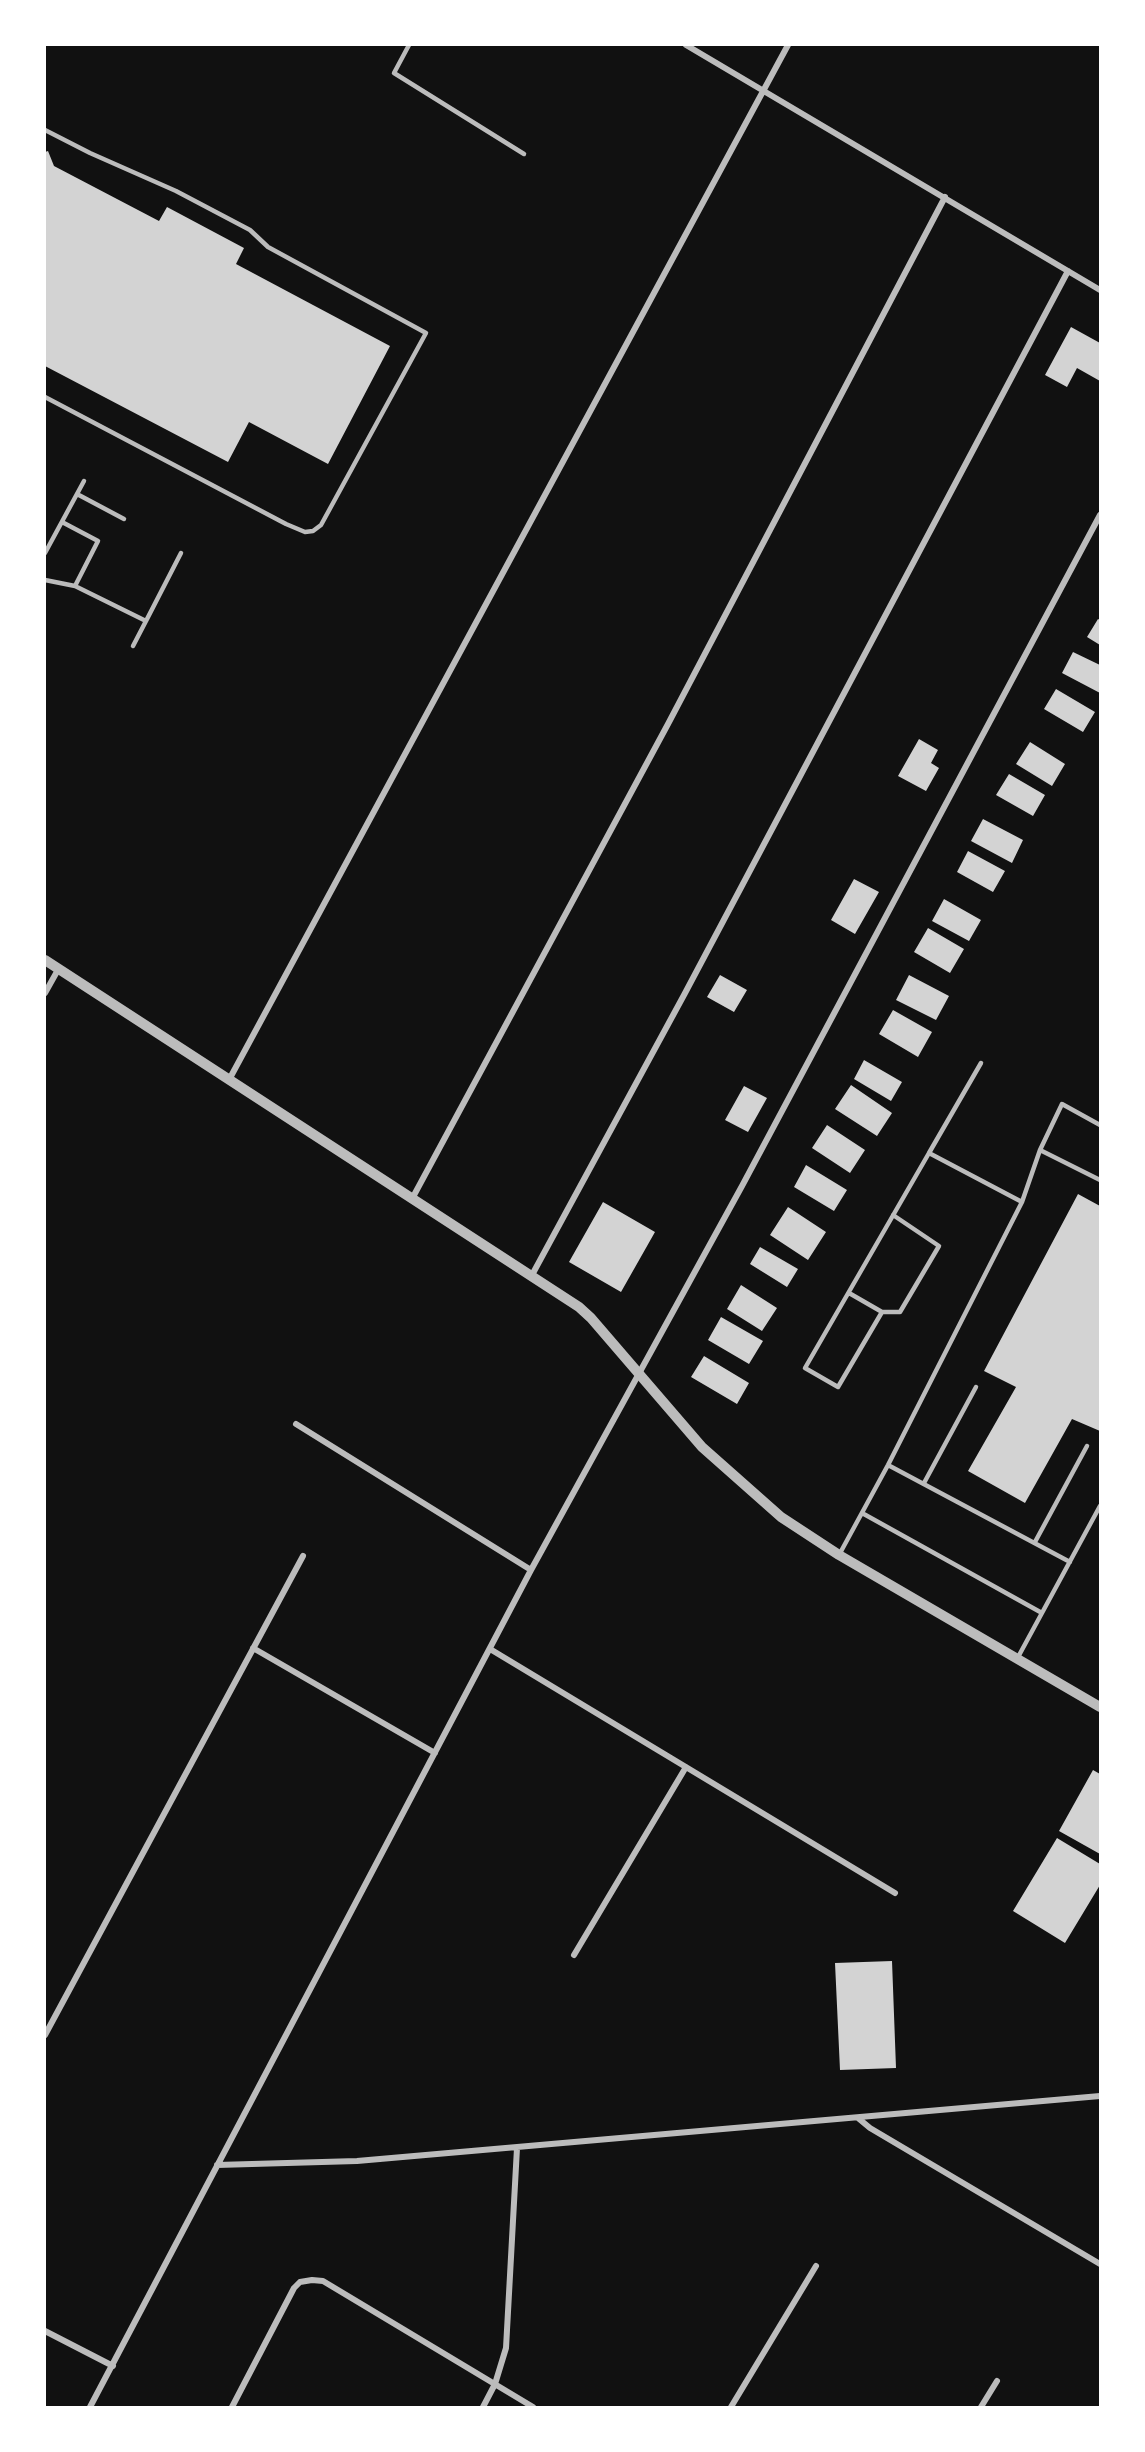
<!DOCTYPE html>
<html>
<head>
<meta charset="utf-8">
<style>
	body { margin:0 }
	#map { position:relative; width:1145px; height:2452px; overflow:hidden; background:#111; font-family:"DejaVu Sans",sans-serif }
	canvas { display:block }
	.frame { position:absolute; inset:0; border:46px solid #fff; pointer-events:none }
</style>
</head>
<body>
<div id="map">
<canvas width="1145" height="2452"></canvas>
<div class="frame"></div>
</div>
<script>
const g = document.querySelector('canvas').getContext('2d');
g.lineJoin = 'round';
function paint(path, color) { g.fillStyle = color; g.fill(path, 'evenodd'); }
const shape = rows => new Path2D(rows.map(r => 'M' + r).join(''));
function strokePath(path, color, width, dash) { g.strokeStyle = color; g.lineWidth = width; g.lineCap = dash ? 'butt' : 'round'; g.setLineDash(dash || []); g.stroke(path); }
const building = shape([
	[48,151,54,166,159,221,167,207,244,248,236,264,390,346,328,464,249,422,228,462,45,366,45,152],
	[1071,327,1100,343,1100,381,1077,368,1067,387,1045,375],
	[1098,619,1100,620,1100,645,1087,637],
	[1073,652,1100,665,1100,693,1062,673],
	[1056,689,1095,712,1083,732,1044,709],
	[919,739,938,750,931,763,939,768,926,791,898,776],
	[1030,742,1065,764,1052,786,1016,764],
	[1009,774,1045,795,1033,816,996,795],
	[983,819,1023,840,1012,863,971,841],
	[968,851,1005,871,993,892,957,872],
	[854,879,879,892,855,934,831,920],
	[944,899,981,920,969,941,932,921],
	[928,928,964,949,950,973,914,952],
	[720,975,747,990,734,1012,707,997],
	[909,975,949,996,936,1020,896,1000],
	[893,1010,932,1032,918,1057,879,1034],
	[864,1060,902,1082,891,1101,854,1079],
	[851,1085,892,1113,877,1136,835,1109],
	[744,1086,767,1098,748,1132,725,1120],
	[827,1125,865,1150,850,1173,812,1148],
	[806,1165,847,1190,834,1211,794,1187],
	[1078,1194,1100,1206,1100,1431,1072,1419,1025,1503,968,1471,1016,1387,984,1371],
	[603,1202,655,1232,621,1292,569,1262],
	[788,1207,826,1232,808,1260,770,1235],
	[760,1247,798,1269,787,1287,750,1264],
	[741,1285,777,1308,762,1331,727,1309],
	[721,1317,763,1341,749,1364,708,1340],
	[704,1356,749,1383,737,1404,691,1377],
	[1093,1770,1100,1774,1100,1854,1059,1831],
	[1057,1838,1100,1864,1100,1885,1065,1943,1013,1911],
	[892,1961,896,2068,840,2070,835,1963]
]);
const service = shape([
	[409,45,394,73,524,154],
	[45,130,90,153,176,191,250,230,268,247,426,333,321,525,313,531,305,532,286,524,45,397],
	[77,494,124,519],
	[62,522,98,541,75,586],
	[45,553,84,481],
	[45,580,75,586,146,621,133,646],
	[146,621,181,553],
	[1040,1150,1062,1104,1100,1125],
	[929,1153,981,1063],
	[849,1293,882,1312,838,1387,805,1368,929,1153,1022,1202],
	[882,1312,900,1312,939,1246,893,1215],
	[888,1465,1070,1562],
	[924,1483,976,1387],
	[862,1513,1042,1613],
	[1035,1542,1087,1446],
	[839,1555,888,1465,1022,1202,1040,1150,1100,1180],
	[1017,1659,1100,1506]
]);
const minor = shape([
	[686,45,1100,290],
	[45,993,59,968],
	[230,1078,788,45],
	[413,1197,668,724,945,197],
	[532,1275,684,995,1068,271],
	[296,1424,531,1570],
	[253,1648,435,1753],
	[490,1649,895,1893],
	[574,1955,686,1767],
	[45,2035,303,1556],
	[858,2118,870,2128,1100,2264],
	[217,2165,357,2161,1100,2096],
	[45,2331,113,2366],
	[90,2407,531,1570,742,1186,1100,515],
	[232,2407,294,2288,300,2282,312,2280,323,2281,533,2407],
	[483,2407,495,2384,506,2348,517,2148],
	[731,2407,816,2266],
	[981,2407,997,2381]
]);
const tertiary = shape([
	[45,960,579,1307,591,1318,702,1447,781,1517,839,1555,1100,1707]
]);
paint(building, '#d3d3d3');
strokePath(service, '#bcbcbc', 4.5);
strokePath(minor, '#bcbcbc', 6);
strokePath(tertiary, '#bcbcbc', 10);
</script>
</body>
</html>
